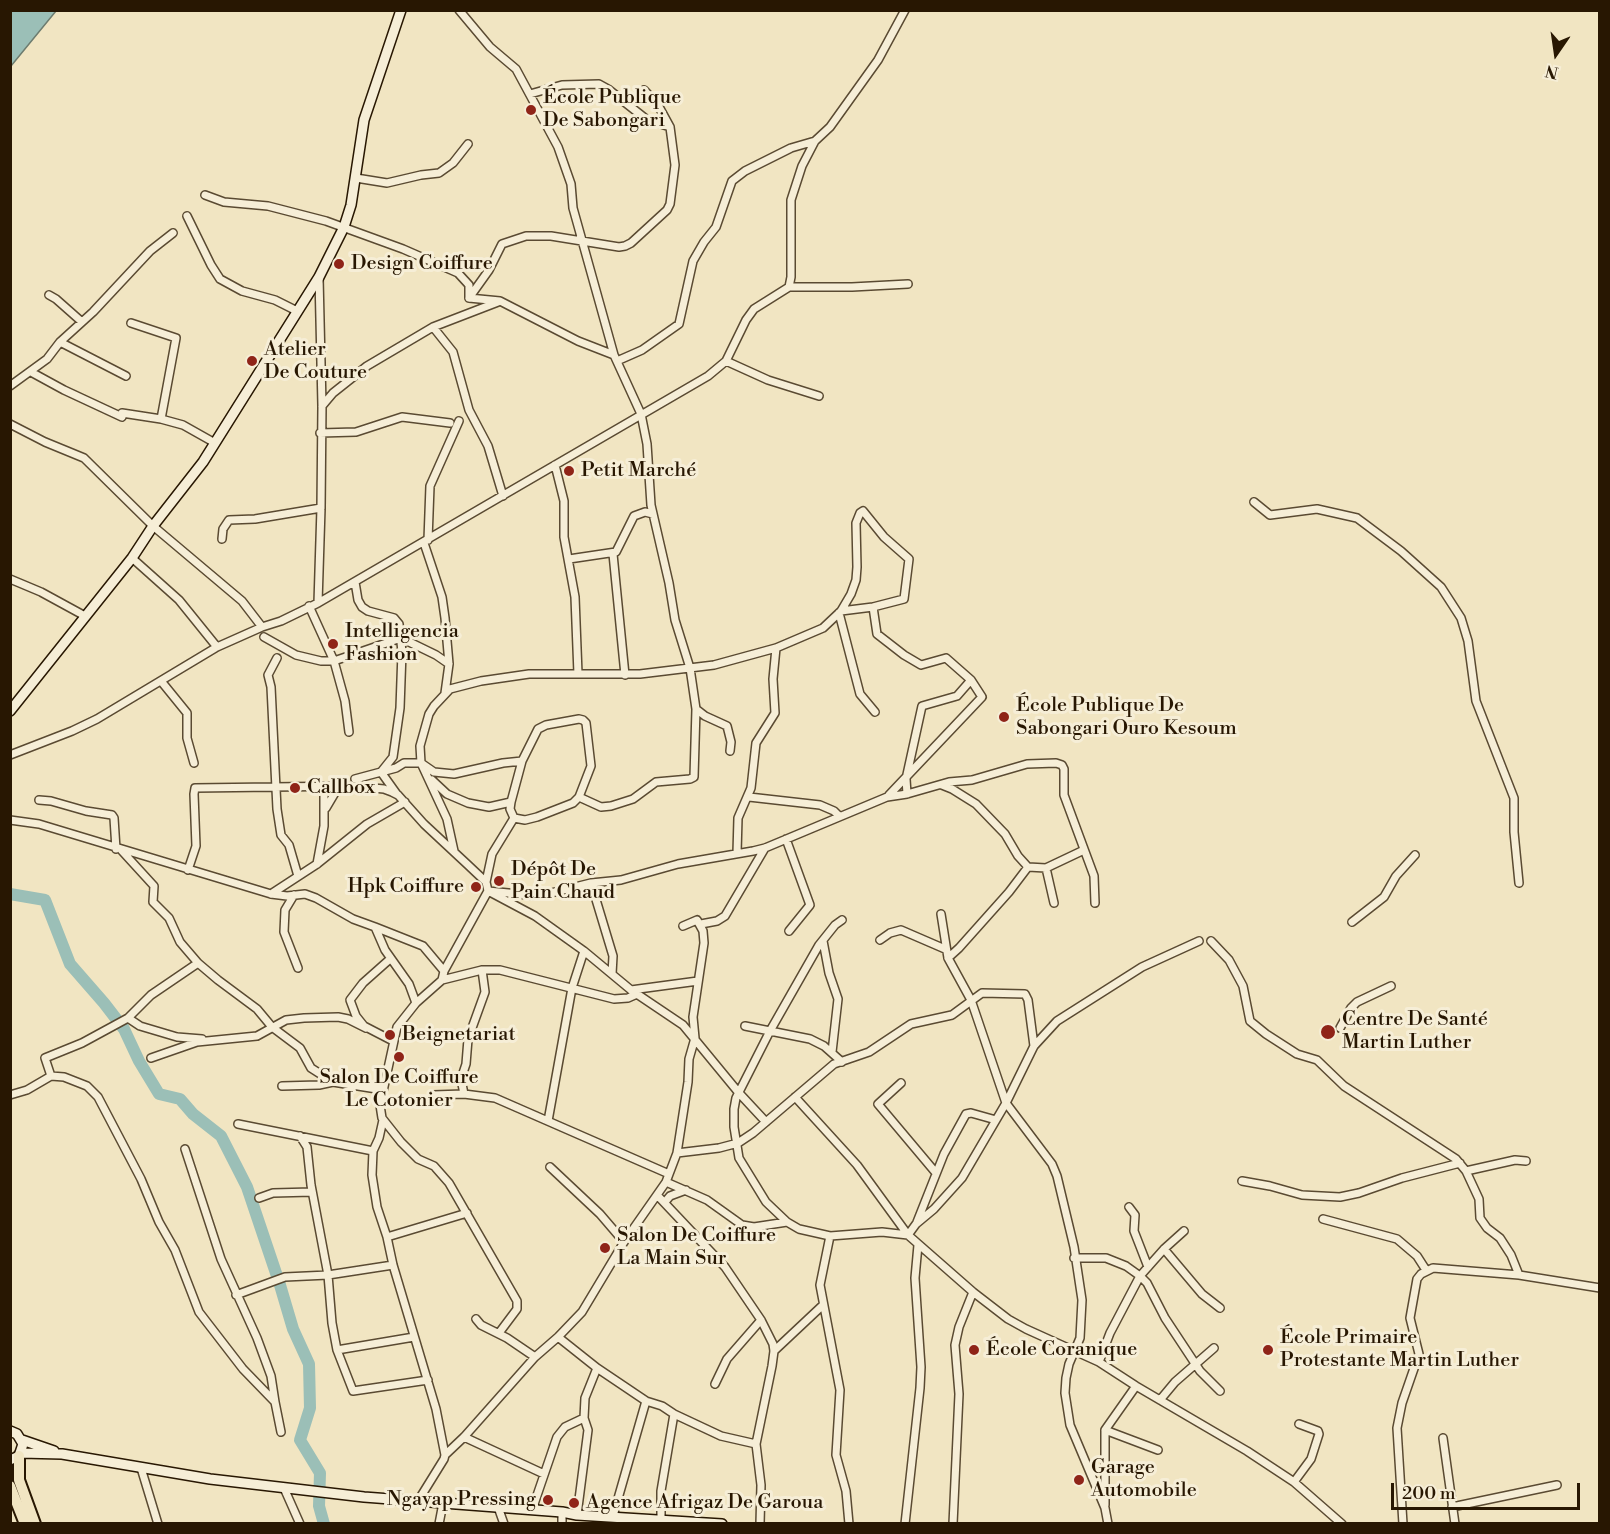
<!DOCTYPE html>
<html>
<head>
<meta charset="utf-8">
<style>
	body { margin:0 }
	#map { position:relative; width:1610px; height:1534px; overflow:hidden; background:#f1e5c2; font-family:"Libre Bodoni",serif }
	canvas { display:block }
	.frame { position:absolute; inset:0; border:12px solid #281702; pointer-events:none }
	.north { position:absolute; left:1526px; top:24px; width:60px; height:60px; -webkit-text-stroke:4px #f6eed7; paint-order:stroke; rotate:193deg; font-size:16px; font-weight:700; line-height:24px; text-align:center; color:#281702 }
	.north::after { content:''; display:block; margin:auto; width:21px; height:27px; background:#281702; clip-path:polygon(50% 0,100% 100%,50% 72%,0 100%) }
	.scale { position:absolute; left:1391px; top:1483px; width:189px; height:27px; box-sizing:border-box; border:3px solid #281702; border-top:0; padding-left:8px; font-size:18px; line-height:21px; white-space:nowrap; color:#281702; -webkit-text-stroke:4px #f6eed7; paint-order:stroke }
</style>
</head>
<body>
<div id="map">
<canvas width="1610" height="1534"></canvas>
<div class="frame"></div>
<div class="north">N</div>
<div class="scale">200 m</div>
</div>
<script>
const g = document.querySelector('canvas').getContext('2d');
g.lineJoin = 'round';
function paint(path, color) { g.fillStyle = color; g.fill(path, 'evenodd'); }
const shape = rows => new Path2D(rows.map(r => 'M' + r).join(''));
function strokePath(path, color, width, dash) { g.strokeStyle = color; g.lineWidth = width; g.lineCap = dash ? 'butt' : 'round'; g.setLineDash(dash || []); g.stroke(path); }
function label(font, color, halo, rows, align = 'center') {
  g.font = font + ' "Libre Bodoni",serif'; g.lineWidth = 6; g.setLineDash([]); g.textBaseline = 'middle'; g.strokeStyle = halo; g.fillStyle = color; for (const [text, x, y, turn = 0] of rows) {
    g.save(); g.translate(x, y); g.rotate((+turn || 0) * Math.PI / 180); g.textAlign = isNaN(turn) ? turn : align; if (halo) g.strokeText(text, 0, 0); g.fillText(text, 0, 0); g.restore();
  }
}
const water = shape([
	[11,10,56,11,11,66,10,11,11,10]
]);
const river = shape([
	[10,894,45,900,70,964,104,1003,124,1029,139,1061,159,1094,180,1099,193,1114,221,1136,247,1187,280,1285,293,1329,309,1364,310,1408,300,1440,320,1473,319,1506,324,1524]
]);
const street = shape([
	[459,10,490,47,516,69,558,147,571,184,573,208,614,355],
	[530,94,562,85,599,84,608,89,646,119,670,127],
	[356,178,387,183,421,175,439,173,453,163,468,144],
	[205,195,224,202,268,206,326,221,403,249,458,273,469,285,469,298],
	[187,216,211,265,220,279,242,291,275,300,297,311],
	[789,287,852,287,908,284],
	[49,295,56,299,82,322],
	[469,298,500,301,578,341,614,355,641,414,647,444,651,505,669,583,675,620,690,668,696,709,705,716,727,726,731,742,730,751],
	[469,298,489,270,502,244,526,236,551,236,619,247,625,246,631,243,667,210,670,204,675,165,670,127,658,105,644,90],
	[131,323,176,338,161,419],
	[433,327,453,352,469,410,488,446,503,496],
	[60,342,126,376],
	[617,361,642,350,679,324,693,261,704,242,716,227,732,181,745,171,791,148,815,141],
	[726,361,768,380,819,396],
	[31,372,64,390,122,417],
	[10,386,47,359,60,342,93,312,150,251,173,233],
	[322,406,333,393,367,366,433,327,498,302],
	[122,413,161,419,183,425,215,443],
	[10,424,45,442,84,458,153,526,242,601,262,627],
	[320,433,356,432,402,417,450,423],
	[555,465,564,501,564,537,575,597,578,674],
	[1254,502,1270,515,1317,509,1357,518,1401,551,1441,587,1461,618,1468,641,1476,701,1514,798,1514,832,1519,883],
	[222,539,223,529,229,520,255,519,321,508],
	[428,540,430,486,459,421],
	[424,543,442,597,445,618,449,664,445,693],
	[613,554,625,675],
	[132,558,179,600,217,647],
	[569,559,616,552,634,516,645,512,653,514],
	[10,579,41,592,85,616],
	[355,582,358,600,362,607,368,611,394,618,399,624,402,652,400,708,393,757,381,772,396,793],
	[318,603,321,508,322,406,319,277],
	[309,606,334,661,345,701,349,732],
	[873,607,877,634,904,655,921,665,946,658,971,680,982,697,889,795],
	[839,613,860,694,875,712],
	[264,637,296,655,321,661,334,661,401,638,436,655,449,664],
	[277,658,268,675,271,687,277,809,281,835,289,845,298,876],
	[161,681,187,713,187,738,194,763],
	[10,755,72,731,97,719,217,647,262,627,281,621,318,603,708,376,726,361,746,320,754,309,789,287,791,277,791,200,802,166,815,141,830,127,878,60,905,10],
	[355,779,396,768,404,763,421,763,434,772,454,774,503,763,522,761,538,729,546,725,579,719,583,720,586,723,591,766,579,797,573,803,537,817,525,820,514,818],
	[432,780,447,794,468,803,489,807,511,802],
	[942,785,952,789,976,804,1005,834,1018,856,1028,867,1046,868,1084,850],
	[907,794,906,779,922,706,957,696,971,680],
	[579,797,601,807,611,806,633,799,656,782,690,779,694,777,696,709],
	[749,797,820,805,834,811,839,816],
	[39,800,51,801,86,811,112,815,114,818,116,849],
	[326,808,339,786],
	[514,818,510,809,511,802,522,761],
	[10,820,39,824,271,894,287,896,305,894,316,898,353,919,375,927,385,950,409,984,416,1003],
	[786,839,810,905,789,931],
	[122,851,154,886,153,902,169,918,180,942,198,963,218,980,257,1009,272,1027,300,1048,311,1068,333,1082],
	[454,851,447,819,421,763,420,746,429,714,434,706,450,689,481,681,529,674,640,674,714,665,776,648,823,628,841,611,851,594,856,580,857,567,856,523,860,513,863,511,884,537,909,559,904,599,873,607,841,611],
	[737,853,738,818,751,788,756,743,775,713,773,679,776,648],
	[317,864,324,826,324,786],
	[1046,868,1054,903],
	[188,870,196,846,194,794,195,788,352,786,384,789,392,792,398,795,424,824,468,865,486,882,488,891,535,916,584,951,631,990,683,1025,739,1093,766,1122],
	[486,882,492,854,514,818],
	[591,883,613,956,612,974],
	[271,894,317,864,367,824,405,802],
	[294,895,285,910,284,932,298,968],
	[941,914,948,958,971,1000,1006,1103,1052,1164,1057,1176,1074,1247,1082,1300,1080,1338,1069,1364,1066,1378,1065,1393,1070,1425,1105,1508,1108,1524],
	[842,920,835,925,819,945,770,1031,736,1098,734,1109,734,1127,739,1158,766,1202,787,1222,799,1229,830,1236,882,1232,908,1235],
	[1352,922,1384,897,1396,876,1415,855],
	[701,924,717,921,725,916,765,848],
	[375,927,423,946,444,971],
	[880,940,890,933,901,930,945,949],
	[823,941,829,973,838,999,832,1052],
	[1211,941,1229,960,1243,986,1250,1021,1266,1034,1297,1054,1317,1060,1344,1086,1456,1159,1466,1171,1479,1199,1480,1218,1487,1228,1500,1238,1511,1255,1519,1275],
	[948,958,959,948,1009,892,1028,867],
	[390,959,363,983,350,1000,356,1016,364,1026,393,1041],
	[442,980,482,970,500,970,614,999,628,998,637,994],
	[631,990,698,981],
	[128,1018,140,1026,177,1037,202,1039],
	[745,1026,810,1039,824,1046,842,1062],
	[1340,1028,1351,1008,1357,1002,1391,986],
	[151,1058,197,1042,257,1036,286,1020,304,1018,338,1017,348,1019,366,1028],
	[51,1076,64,1077,87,1086,98,1097,141,1179,159,1222,175,1250,199,1312,243,1369,275,1402,281,1432],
	[901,1083,878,1104,936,1173],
	[282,1086,319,1085,333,1082,383,1090],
	[464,1094,461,1079,466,1064,468,1039,485,992,482,970],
	[10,1095,27,1090,51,1076,45,1058,82,1043,128,1018,151,995,198,963],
	[433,1095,464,1094,495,1098,669,1174],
	[795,1097,857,1165,908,1235,973,1292,1008,1319,1026,1329,1099,1362,1136,1386,1247,1451,1294,1482,1342,1524],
	[383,1120,379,1138,373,1151,372,1175,377,1207,387,1237,393,1265,436,1409,445,1455],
	[548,1121,572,988,584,951],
	[238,1124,373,1151],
	[300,1136,307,1147,311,1185,328,1275,332,1323,337,1350,353,1391,428,1380],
	[185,1149,221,1259,257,1338,271,1376,275,1402],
	[677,1153,719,1148,738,1143,753,1133,834,1064,869,1052,911,1024,952,1015,982,993,1025,994,1028,1000,1034,1046],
	[550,1167,600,1214,624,1242],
	[1466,1171,1515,1160,1526,1161],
	[1242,1181,1270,1186,1302,1195,1340,1197,1359,1193,1402,1178,1460,1163],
	[666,1182,707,1200,742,1225,754,1227,787,1222],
	[657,1195,725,1267,761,1320,773,1344,774,1351,772,1366,756,1444,761,1485,760,1524],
	[259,1198,273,1193,312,1192],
	[665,1202,670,1196,686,1190],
	[1129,1207,1135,1215,1134,1231,1148,1267],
	[1323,1219,1397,1239,1417,1256,1426,1270],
	[917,1222,944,1154,966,1114,971,1113,996,1120],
	[908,1235,916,1224,934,1209,962,1178,1006,1103,1034,1046,1057,1021,1142,967,1199,941],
	[830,1236,820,1285,840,1390,836,1455,846,1491,849,1524],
	[387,1237,467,1213],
	[1164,1249,1202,1294,1220,1308],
	[1074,1258,1106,1258,1126,1266,1140,1276,1147,1283,1165,1318,1200,1371,1220,1391],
	[236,1295,285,1277,328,1275,393,1265],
	[476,1319,481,1325,507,1338,535,1357],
	[499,1333,517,1309,517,1301,449,1183,434,1166,418,1159,401,1142,382,1118,380,1105,397,1027,416,1003,442,980,444,971,488,891,539,896,591,883,621,880,678,864,753,851,765,848,887,797,907,794,949,782,972,780,1027,764,1056,763,1062,765,1064,769,1064,795,1094,876,1095,903],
	[558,1337,597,1368,646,1401,662,1406,674,1414,721,1436,756,1444],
	[337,1350,414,1337],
	[774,1351,823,1305],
	[1099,1362,1110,1333,1140,1276,1164,1249,1184,1231],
	[715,1384,727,1359,761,1320],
	[1160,1400,1175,1382,1214,1348],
	[1105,1430,1158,1450],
	[464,1437,544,1474],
	[1443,1438,1455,1524],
	[141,1468,158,1524],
	[1294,1482,1311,1459,1319,1434,1318,1431,1299,1424],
	[284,1488,300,1524],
	[418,1501,444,1459,445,1455,464,1437,535,1357,558,1337,582,1312,624,1242,666,1182,677,1153,688,1082,689,1059,695,1038,693,1017,704,943,703,931,697,920,683,926],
	[1105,1505,1105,1430,1136,1386],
	[498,1507,504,1524],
	[1452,1507,1557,1485],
	[532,1510,557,1437,565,1427,584,1418],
	[562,1512,562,1524],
	[577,1515,588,1430,584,1418,585,1398,597,1368],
	[613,1516,646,1401],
	[439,1524,443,1503],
	[661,1524,661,1491,674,1414],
	[905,1524,920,1388,921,1367,915,1278,918,1245],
	[953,1524,959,1394,955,1345,959,1327,973,1292],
	[1403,1524,1397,1428,1402,1403,1419,1354,1410,1318,1417,1279,1421,1274,1433,1268,1519,1275,1600,1288]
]);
const secondary = shape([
	[10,711,132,558,153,526,203,462,319,277,344,227,351,205,364,120,401,10],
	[10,1431,17,1434,23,1444,19,1456,10,1460],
	[22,1440,54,1451],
	[21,1453,62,1454,210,1479,364,1497,562,1512,577,1515,722,1524]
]);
const primary = shape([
	[19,1456,19,1480,35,1524],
	[10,1486,25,1524]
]);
const markers = [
	[531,110,6,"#8f2418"],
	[339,264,6,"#8f2418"],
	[252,361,6,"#8f2418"],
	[569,471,6,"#8f2418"],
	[333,644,6,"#8f2418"],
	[1004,717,6,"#8f2418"],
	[295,788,6,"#8f2418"],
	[499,881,6,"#8f2418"],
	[476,887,6,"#8f2418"],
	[1328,1032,8,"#8f2418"],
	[390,1035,6,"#8f2418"],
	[399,1057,6,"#8f2418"],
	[605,1248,6,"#8f2418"],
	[974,1350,6,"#8f2418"],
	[1268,1350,6,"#8f2418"],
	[1079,1480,6,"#8f2418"],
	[548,1500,6,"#8f2418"],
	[574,1503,6,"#8f2418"]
];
const poiNames = [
	["École Publique",543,98],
	["De Sabongari",543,121],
	["Design Coiffure",351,264],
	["Atelier",264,350],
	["De Couture",264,373],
	["Petit Marché",581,471],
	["Intelligencia",345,632],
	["Fashion",345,655],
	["École Publique De",1016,706],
	["Sabongari Ouro Kesoum",1016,729],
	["Callbox",307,788],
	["Dépôt De",511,870],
	["Pain Chaud",511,893],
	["Hpk Coiffure",464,887,"right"],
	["Centre De Santé",1342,1020],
	["Martin Luther",1342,1043],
	["Beignetariat",402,1035],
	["Salon De Coiffure",399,1078,"center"],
	["Le Cotonier",399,1101,"center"],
	["Salon De Coiffure",617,1236],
	["La Main Sur",617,1259],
	["École Primaire",1280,1338],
	["Protestante Martin Luther",1280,1361],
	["École Coranique",986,1350],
	["Garage",1091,1468],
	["Automobile",1091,1491],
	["Ngayap Pressing",536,1500,"right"],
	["Agence Afrigaz De Garoua",586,1503]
];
paint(water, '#9bbfb7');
strokePath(water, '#6d7c6f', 1.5);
strokePath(river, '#9bbfb7', 12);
strokePath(street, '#5a4a32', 10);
strokePath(secondary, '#281702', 12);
strokePath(primary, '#281702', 14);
strokePath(street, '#f6eed7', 7);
strokePath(secondary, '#f6eed7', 9);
strokePath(primary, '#f1e5c2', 10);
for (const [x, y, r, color] of markers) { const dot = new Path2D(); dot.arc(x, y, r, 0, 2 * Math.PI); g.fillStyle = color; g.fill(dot); strokePath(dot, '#f6eed7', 2); }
label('20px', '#281702', '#f6eed7', poiNames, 'left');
</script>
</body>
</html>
